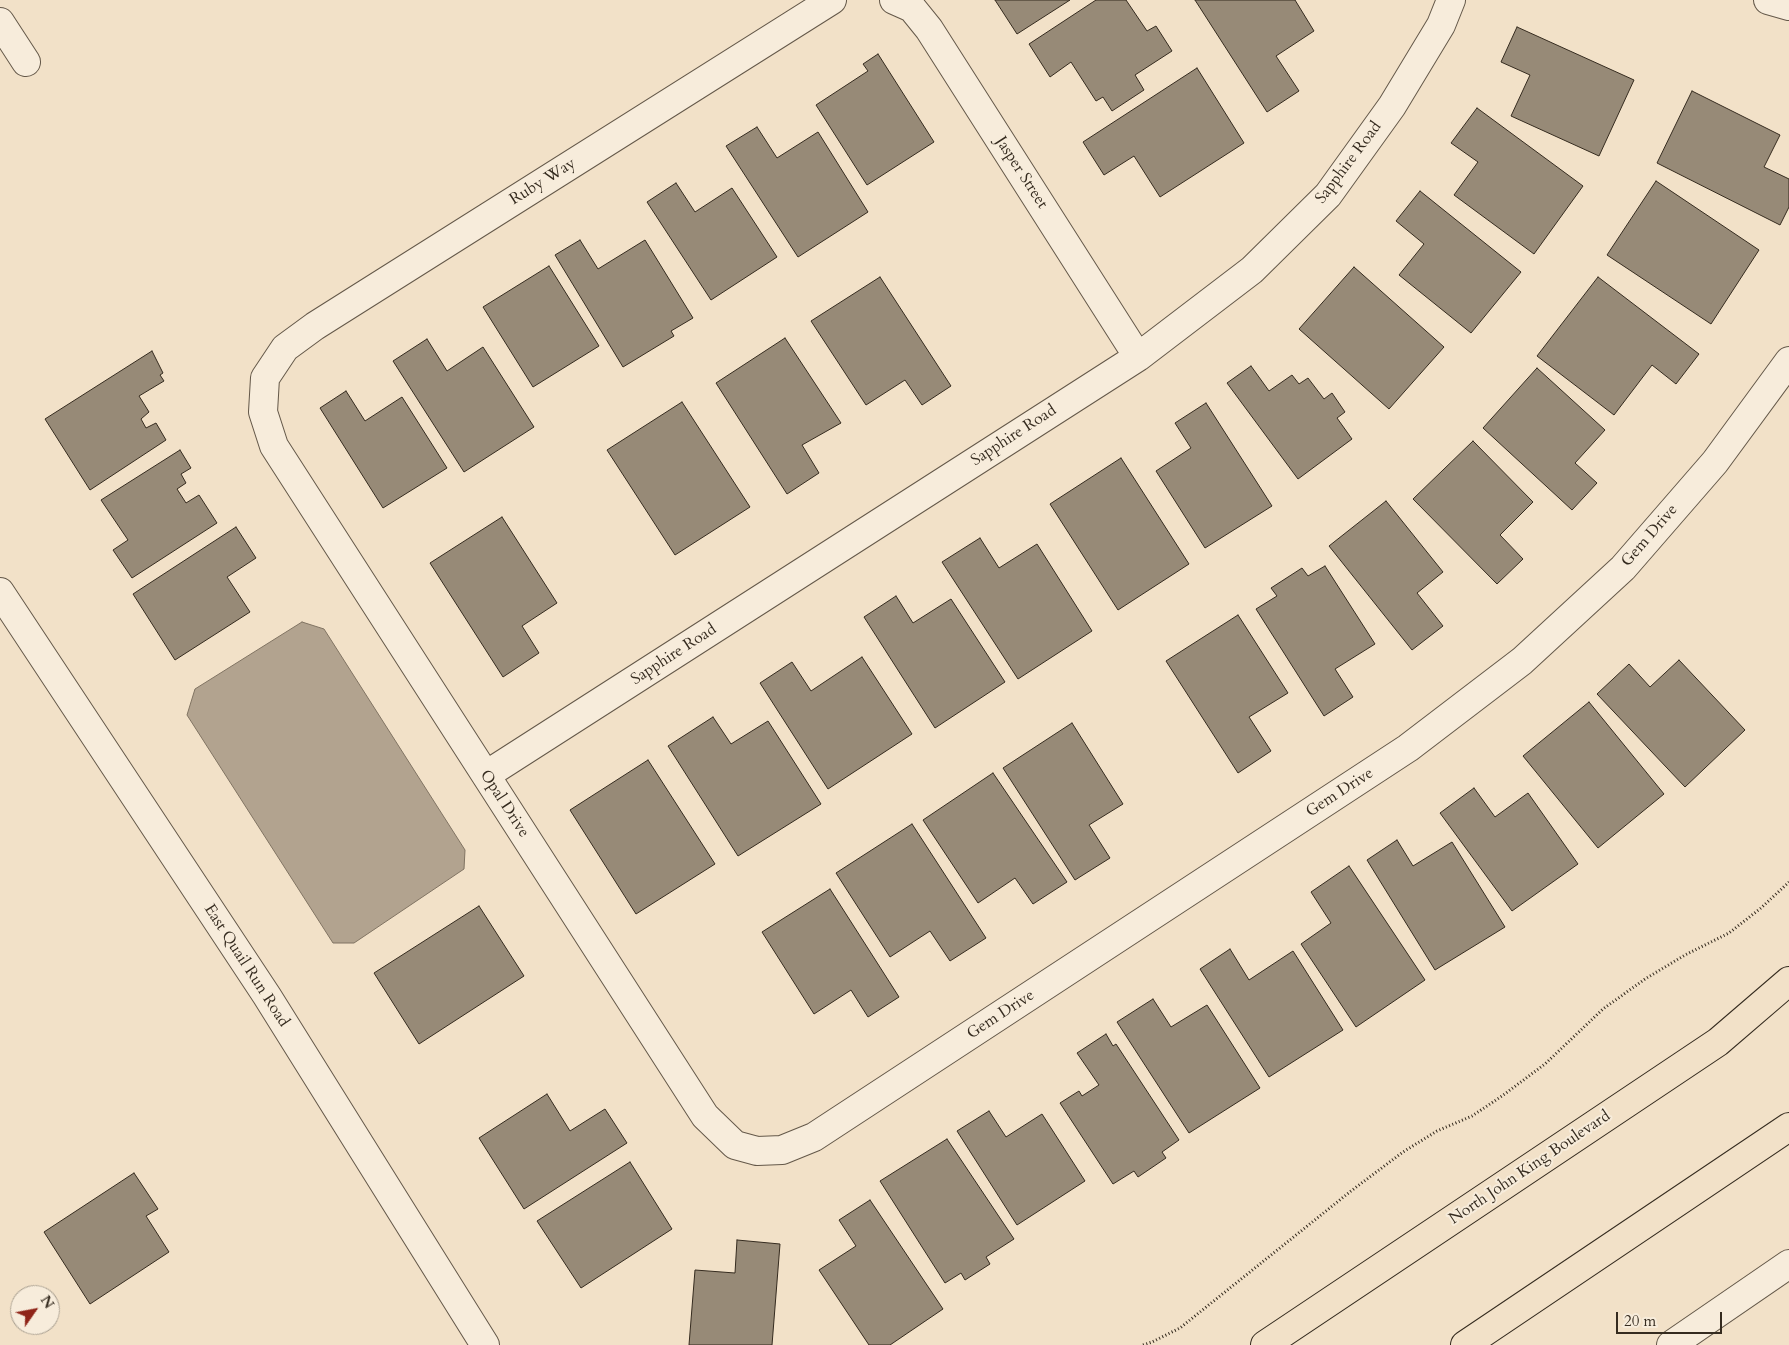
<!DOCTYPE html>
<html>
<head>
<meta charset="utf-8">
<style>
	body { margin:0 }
	#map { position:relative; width:1789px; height:1345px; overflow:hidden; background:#f2e1c8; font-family:Cardo,serif }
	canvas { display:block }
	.north { position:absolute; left:10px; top:1285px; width:50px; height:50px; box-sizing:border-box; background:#f7ecdb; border:1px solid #a99f90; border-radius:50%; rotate:57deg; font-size:14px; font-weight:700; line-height:20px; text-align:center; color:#352b1f }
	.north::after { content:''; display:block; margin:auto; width:18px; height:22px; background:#8f2418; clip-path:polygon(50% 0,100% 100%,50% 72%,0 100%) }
	.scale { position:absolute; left:1616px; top:1312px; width:106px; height:22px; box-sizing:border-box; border:2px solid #352b1f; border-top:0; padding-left:6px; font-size:15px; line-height:18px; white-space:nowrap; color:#352b1f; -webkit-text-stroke:4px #f7ecdb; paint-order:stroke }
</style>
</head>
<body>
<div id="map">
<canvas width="1789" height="1345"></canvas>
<div class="north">N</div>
<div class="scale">20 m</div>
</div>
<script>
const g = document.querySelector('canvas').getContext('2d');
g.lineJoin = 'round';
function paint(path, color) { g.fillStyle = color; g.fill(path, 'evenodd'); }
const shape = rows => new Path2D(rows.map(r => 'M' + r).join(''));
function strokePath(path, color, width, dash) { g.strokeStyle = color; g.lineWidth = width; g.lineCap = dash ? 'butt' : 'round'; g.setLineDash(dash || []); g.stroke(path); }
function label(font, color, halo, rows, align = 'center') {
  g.font = font + ' Cardo,serif'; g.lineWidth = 4; g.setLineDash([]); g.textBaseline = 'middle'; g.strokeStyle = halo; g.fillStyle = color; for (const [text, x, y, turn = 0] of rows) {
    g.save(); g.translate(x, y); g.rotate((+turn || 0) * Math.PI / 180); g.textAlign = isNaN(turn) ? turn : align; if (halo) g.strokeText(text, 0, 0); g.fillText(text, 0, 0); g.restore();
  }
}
const water = shape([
	[302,622,324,629,465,850,464,869,354,943,333,943,187,715,195,689,302,622]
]);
const building = shape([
	[995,0,1070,0,1017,34,995,0],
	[1096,0,1126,0,1147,31,1156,26,1172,51,1135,75,1144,90,1112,111,1103,97,1096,101,1071,62,1050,77,1029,44,1096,0],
	[1195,0,1295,0,1314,31,1276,56,1299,91,1267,112,1195,0],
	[1517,27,1634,80,1599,156,1511,116,1530,75,1501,62,1517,27],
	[878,54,934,142,867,185,816,105,868,71,863,64,878,54],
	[1197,68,1244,143,1160,197,1134,156,1104,175,1083,142,1197,68],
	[1692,91,1780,135,1764,167,1789,179,1789,207,1780,225,1657,163,1692,91],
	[1477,108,1583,186,1534,254,1454,195,1478,162,1451,143,1477,108],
	[757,127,777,158,818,132,868,212,798,257,726,146,757,127],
	[1656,181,1759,250,1711,324,1607,255,1656,181],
	[676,183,695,212,732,188,777,257,711,300,647,202,676,183],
	[1420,191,1521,272,1471,333,1399,275,1424,244,1396,221,1420,191],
	[580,240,598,269,645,240,693,318,671,331,674,336,623,367,555,255,580,240],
	[549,266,599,346,533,387,483,307,549,266],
	[1354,267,1444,347,1389,409,1299,329,1354,267],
	[880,277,951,386,922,405,905,380,866,405,811,321,880,277],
	[1598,277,1699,354,1676,384,1652,365,1614,415,1537,356,1598,277],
	[785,338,841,423,802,445,819,473,787,494,716,383,785,338],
	[427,339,447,371,483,347,534,427,464,472,393,361,427,339],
	[152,351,163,373,160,375,164,381,139,396,149,412,141,419,146,428,156,423,166,440,90,490,45,419,152,351],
	[1251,366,1269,391,1292,375,1299,384,1308,378,1324,399,1332,393,1345,412,1337,418,1352,439,1298,479,1227,383,1251,366],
	[1537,368,1605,430,1575,463,1597,483,1572,510,1483,428,1537,368],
	[346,391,365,421,402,397,447,468,383,508,320,408,346,391],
	[682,402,750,507,675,555,607,450,682,402],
	[1206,403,1272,506,1205,548,1156,471,1191,448,1175,423,1206,403],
	[1473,441,1533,502,1500,535,1523,559,1497,584,1413,499,1473,441],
	[180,450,191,468,181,474,186,483,177,489,186,503,199,495,217,523,132,578,113,550,128,540,101,500,180,450],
	[1121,458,1189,564,1118,610,1050,504,1121,458],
	[1386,501,1443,572,1417,593,1443,626,1412,650,1329,546,1386,501],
	[502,517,557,603,522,626,539,653,503,677,430,563,502,517],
	[236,527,256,558,227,577,250,612,175,660,133,594,236,527],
	[980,538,999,568,1037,544,1092,631,1018,679,942,562,980,538],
	[1325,566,1375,644,1335,669,1353,697,1324,716,1256,609,1277,596,1271,588,1302,568,1308,576,1325,566],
	[896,596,913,623,951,599,1005,682,935,728,864,617,896,596],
	[1238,615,1288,693,1249,717,1271,751,1238,773,1166,661,1238,615],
	[862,657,912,734,828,789,760,683,792,662,811,691,862,657],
	[1679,660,1745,730,1685,787,1597,694,1629,664,1650,687,1679,660],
	[1589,702,1664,794,1598,848,1523,756,1589,702],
	[713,717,731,744,768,721,821,804,738,856,668,746,713,717],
	[1072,723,1123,804,1089,825,1110,858,1075,880,1003,768,1072,723],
	[648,760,715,864,636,914,570,810,648,760],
	[993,773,1067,882,1033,904,1015,878,978,903,923,820,993,773],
	[1474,788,1495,817,1528,793,1578,864,1512,911,1440,813,1474,788],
	[912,824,986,938,950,961,930,931,890,957,836,873,912,824],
	[1397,840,1413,866,1452,842,1505,927,1435,970,1367,860,1397,840],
	[1349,866,1425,980,1356,1027,1301,944,1331,923,1311,892,1349,866],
	[830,889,899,997,868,1017,851,990,814,1014,762,932,830,889],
	[479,906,524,976,419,1044,374,973,479,906],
	[1230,949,1249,980,1293,951,1343,1030,1269,1077,1200,969,1230,949],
	[1153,999,1171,1027,1207,1005,1260,1088,1189,1133,1117,1022,1153,999],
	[1106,1034,1113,1046,1116,1044,1179,1140,1162,1152,1166,1158,1138,1177,1134,1171,1113,1184,1060,1103,1079,1091,1082,1096,1099,1085,1077,1053,1106,1034],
	[547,1094,570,1131,605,1109,627,1143,524,1209,479,1138,547,1094],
	[989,1111,1006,1137,1042,1114,1085,1181,1017,1225,957,1131,989,1111],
	[947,1139,1014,1239,986,1257,990,1264,965,1280,961,1273,945,1283,880,1181,947,1139],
	[630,1162,672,1229,581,1288,537,1221,630,1162],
	[134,1173,158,1209,146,1216,169,1252,90,1304,44,1232,134,1173],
	[870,1200,943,1309,890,1345,869,1345,819,1270,856,1246,839,1220,870,1200],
	[737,1240,780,1244,772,1345,689,1345,695,1270,735,1273,737,1240]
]);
const path = shape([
	[1143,1345,1152,1342,1180,1328,1351,1191,1403,1152,1437,1131,1472,1116,1502,1096,1545,1064,1603,1009,1645,979,1685,955,1729,933,1761,908,1789,882]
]);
const minor = shape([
	[832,0,315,326,285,348,265,378,263,412,274,446,705,1116,735,1145,757,1151,782,1150,814,1137,1408,748,1522,661,1623,568,1715,462,1789,361],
	[894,0,912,8,929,29,1138,357],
	[1768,0,1789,6],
	[0,22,26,62],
	[0,592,267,996,485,1345],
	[486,775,1138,357,1252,270,1328,195,1392,106,1441,25,1451,0],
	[1671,1345,1789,1264]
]);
const major = shape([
	[1265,1345,1718,1042,1789,981],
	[1465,1345,1789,1127]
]);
const streetNames = [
	["Sapphire Road",1349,163,-53],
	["Jasper Street",1021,173,57],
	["Ruby Way",543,182,-32],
	["Sapphire Road",1014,436,-33],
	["Gem Drive",1650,536,-49],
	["Sapphire Road",674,655,-33],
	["Gem Drive",1340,793,-33],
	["Opal Drive",504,804,57],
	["East Quail Run Road",246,966,57],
	["Gem Drive",1001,1015,-33],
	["North John King Boulevard",1530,1168,-34]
];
paint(water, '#b2a38f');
strokePath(water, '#807362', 1);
paint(building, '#978a77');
strokePath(building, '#352b1f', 1);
strokePath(minor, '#645849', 30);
strokePath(major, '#352b1f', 30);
strokePath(path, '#352b1f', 3, [1, 2.5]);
strokePath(minor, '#f7ecdb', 28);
strokePath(major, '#f2e1c8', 28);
label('16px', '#352b1f', '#f7ecdb', streetNames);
</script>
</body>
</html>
